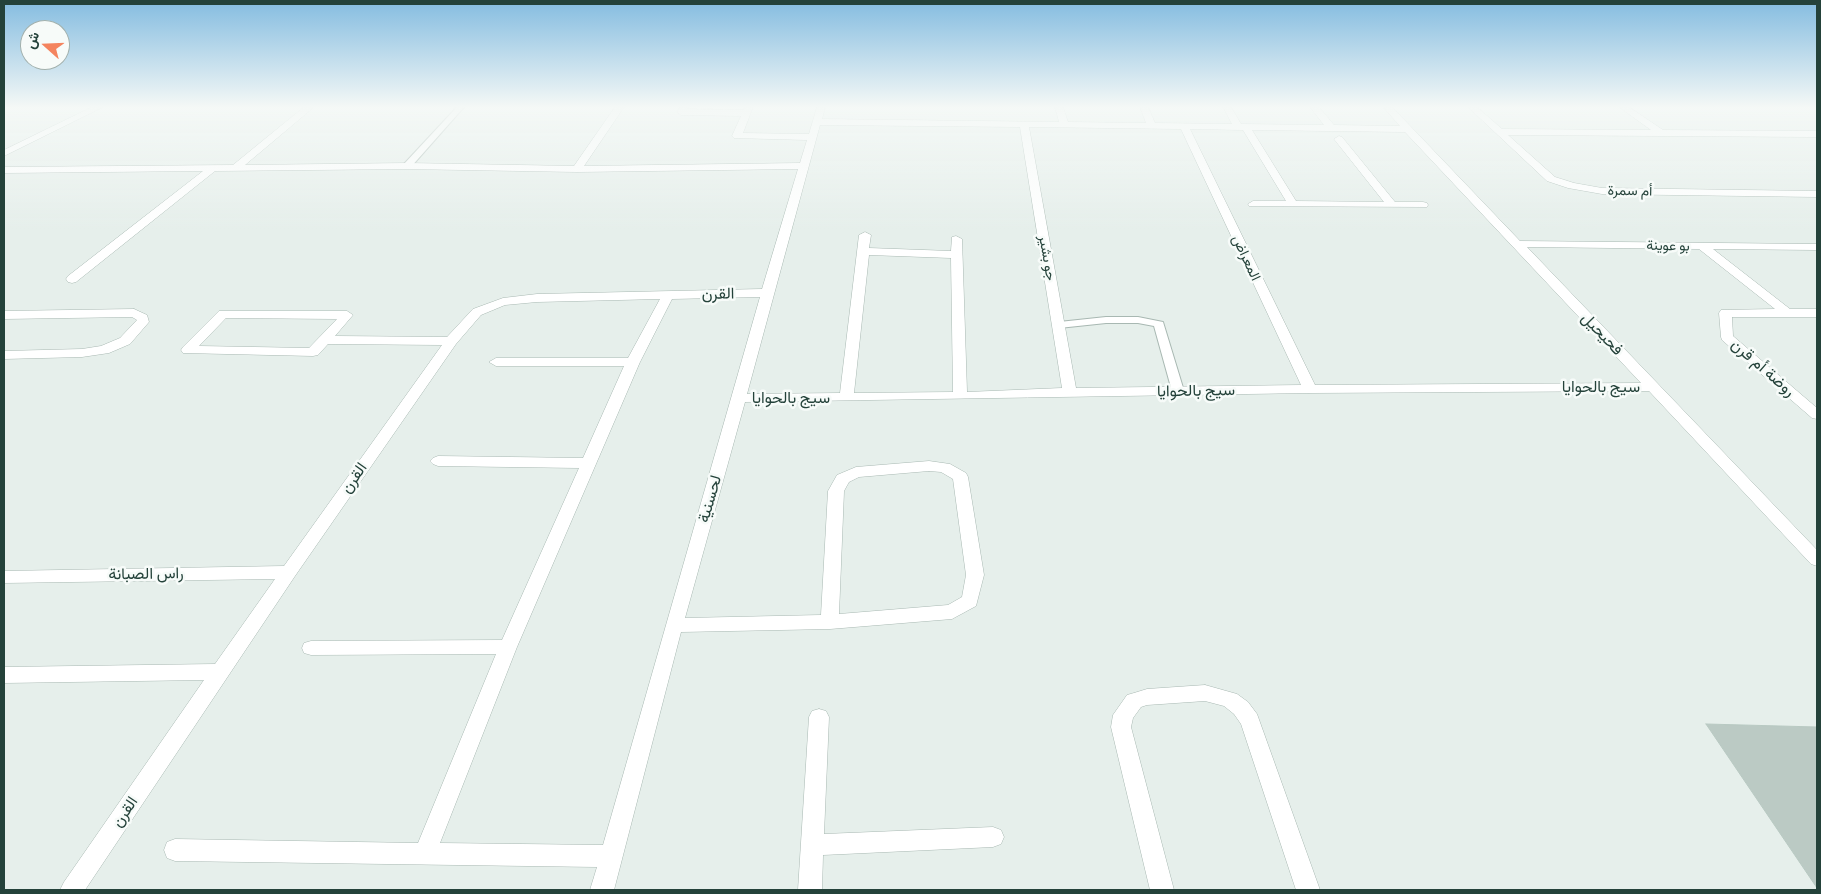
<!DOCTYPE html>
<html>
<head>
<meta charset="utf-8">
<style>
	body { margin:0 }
	#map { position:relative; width:1821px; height:894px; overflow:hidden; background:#e6efeb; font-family:Cabin,Vazirmatn,sans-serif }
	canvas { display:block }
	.frame { position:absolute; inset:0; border:5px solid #24423a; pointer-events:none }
	.north { position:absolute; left:20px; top:20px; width:50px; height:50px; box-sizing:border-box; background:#f7fbf9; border:1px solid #a3b1ad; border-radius:50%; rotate:290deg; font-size:14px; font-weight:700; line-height:20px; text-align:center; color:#24423a }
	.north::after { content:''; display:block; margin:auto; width:18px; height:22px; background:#f4845f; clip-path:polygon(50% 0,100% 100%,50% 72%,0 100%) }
</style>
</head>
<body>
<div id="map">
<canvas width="1821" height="894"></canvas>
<div class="frame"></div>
<div class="north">ش</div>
</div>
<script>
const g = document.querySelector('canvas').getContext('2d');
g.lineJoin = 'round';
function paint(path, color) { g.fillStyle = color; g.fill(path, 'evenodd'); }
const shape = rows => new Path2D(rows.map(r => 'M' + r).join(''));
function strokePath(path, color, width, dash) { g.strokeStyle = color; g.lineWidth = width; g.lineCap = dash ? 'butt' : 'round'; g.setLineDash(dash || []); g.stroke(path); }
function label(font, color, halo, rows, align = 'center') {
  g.font = font + ' Cabin,Vazirmatn,sans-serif'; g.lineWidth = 5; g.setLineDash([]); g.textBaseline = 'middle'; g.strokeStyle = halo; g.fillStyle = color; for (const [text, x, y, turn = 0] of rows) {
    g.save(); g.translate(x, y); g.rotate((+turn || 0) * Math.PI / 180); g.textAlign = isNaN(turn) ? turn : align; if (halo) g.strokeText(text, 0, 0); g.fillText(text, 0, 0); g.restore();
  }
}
const building = shape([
	[1706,724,1817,727,1817,888,1706,724]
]);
const service = shape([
	[457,107,464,107,410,168,404,168,404,164,457,107],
	[1106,317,1138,317,1163,322,1184,391,1182,393,1174,393,1172,391,1154,326,1138,323,1106,323,1059,328,1054,325,1059,322,1106,317]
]);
const minor = shape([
	[92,107,103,107,4,156,4,150,92,107],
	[304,107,314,107,245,165,407,163,574,166,615,107,624,107,584,166,800,163,807,140,734,138,732,136,741,116,681,115,677,112,680,107,688,107,687,109,743,110,745,107,753,107,743,133,809,134,817,107,825,107,822,119,1059,122,1055,107,1063,107,1068,122,1146,123,1140,107,1148,107,1155,123,1232,124,1223,107,1231,107,1241,124,1324,125,1310,107,1319,107,1334,125,1400,126,1383,107,1392,107,1520,241,1817,244,1817,250,1713,249,1790,309,1817,309,1817,317,1732,317,1733,336,1817,408,1817,419,1812,418,1722,340,1721,337,1719,313,1721,310,1775,309,1699,249,1527,247,1817,550,1817,566,1811,564,1649,391,1310,393,745,402,685,618,821,615,828,491,837,475,856,467,929,461,950,464,966,473,968,477,984,575,976,606,952,619,830,629,681,632,614,890,590,890,597,867,175,861,167,858,164,850,167,842,175,839,418,843,496,654,311,655,304,653,302,648,304,643,311,641,502,640,579,468,438,466,433,464,430,461,433,458,438,456,583,458,624,366,496,366,489,362,496,358,628,358,660,299,537,302,505,305,481,315,456,344,295,576,85,890,60,890,64,882,204,680,4,683,4,667,215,664,275,579,4,583,4,571,284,566,442,345,328,344,318,355,313,356,183,353,181,350,183,347,219,311,347,311,353,315,335,336,447,337,473,309,503,298,537,294,762,289,798,169,577,172,407,169,215,171,76,282,72,283,68,282,66,279,68,276,203,171,4,173,4,167,233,165,304,107],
	[820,125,1020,127,1062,388,967,392,962,239,956,236,952,237,951,251,869,248,871,235,865,232,859,235,840,393,747,394,820,125],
	[1029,127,1181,129,1301,385,1076,388,1029,127],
	[1190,129,1243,130,1286,201,1253,201,1248,204,1249,206,1427,207,1428,205,1427,203,1423,202,1395,202,1342,137,1339,136,1334,139,1384,202,1296,201,1252,130,1405,132,1641,383,1315,385,1190,129],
	[869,255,951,258,953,392,854,393,869,255],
	[760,297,603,845,440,843,517,647,640,362,672,299,760,297],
	[226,318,337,319,309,348,199,346,226,318],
	[929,471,941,472,953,479,966,575,962,597,948,605,839,614,844,491,849,482,859,477,929,471],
	[1468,107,1477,107,1502,129,1651,130,1619,107,1629,107,1663,130,1817,131,1817,137,1508,135,1555,177,1574,183,1602,188,1817,191,1817,197,1602,194,1568,188,1547,181,1468,107],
	[134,309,147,315,149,322,130,344,109,353,82,357,4,359,4,351,82,349,101,346,120,338,137,320,132,317,4,319,4,311,134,309],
	[1205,685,1237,694,1248,702,1257,714,1320,890,1296,890,1241,724,1234,714,1224,706,1205,701,1147,705,1141,707,1133,718,1131,727,1174,890,1150,890,1111,727,1113,715,1127,695,1134,693,1147,689,1205,685],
	[819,709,826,711,829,717,824,834,993,827,1001,830,1004,837,1001,844,993,847,823,855,822,890,798,890,809,717,812,711,819,709]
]);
const farStreetnames = [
	["أم سمرة",1630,191,1],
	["بو عوينة",1668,246,1],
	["جو بشير",1047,258,80],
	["المعراض",1246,258,65]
];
const streetNames = [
	["القرن",718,294,-1],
	["فحيحيل",1602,334,46],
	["روضة أم قرن",1763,368,41],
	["سيج بالحوايا",1601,387],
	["سيج بالحوايا",1196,391,-1],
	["سيج بالحوايا",791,398],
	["القرن",354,478,-55],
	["لحسنية",710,499,-74],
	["راس الصبانة",146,574,-1],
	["القرن",125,812,-56]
];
paint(building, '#bbcac4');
strokePath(building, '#b8c9c2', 1);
strokePath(service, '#a8b8b2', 2);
strokePath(minor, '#a8b8b2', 1);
paint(service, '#fff');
paint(minor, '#fff');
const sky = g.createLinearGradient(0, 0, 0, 232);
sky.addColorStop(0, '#84bce0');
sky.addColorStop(0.46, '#f4f8f6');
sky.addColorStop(1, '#f4f8f600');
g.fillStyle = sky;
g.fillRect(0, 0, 1821, 232);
label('14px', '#24423a', '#f7fbf9', farStreetnames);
label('16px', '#24423a', '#f7fbf9', streetNames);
</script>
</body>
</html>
